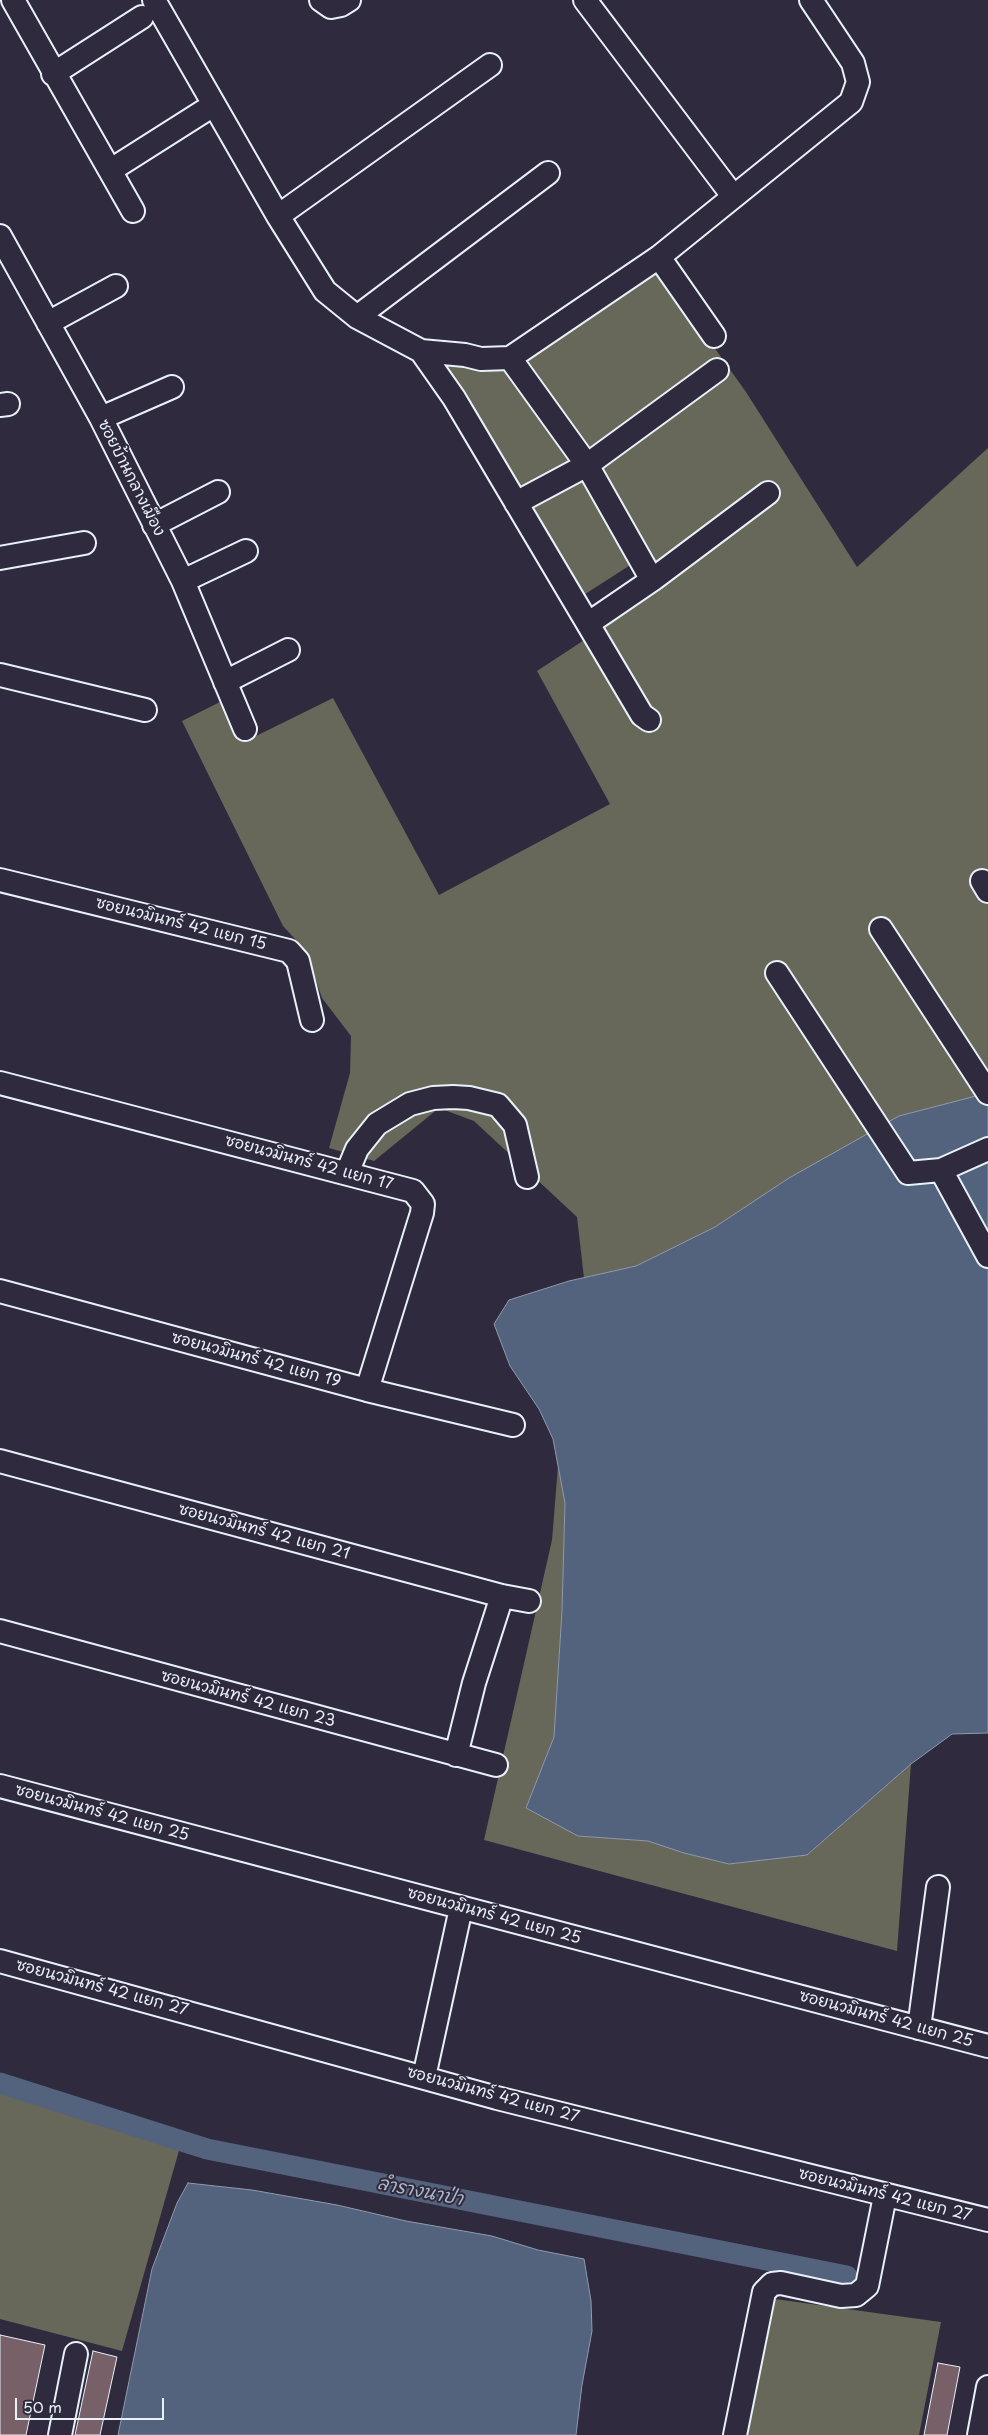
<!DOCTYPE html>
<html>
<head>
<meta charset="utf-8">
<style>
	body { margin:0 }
	#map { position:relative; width:988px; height:2435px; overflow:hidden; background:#2f2a3d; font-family:"Playpen Sans",sans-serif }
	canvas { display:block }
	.scale { position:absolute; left:15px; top:2398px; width:149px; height:22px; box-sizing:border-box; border:2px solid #e8f1f8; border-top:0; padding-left:6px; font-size:15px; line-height:18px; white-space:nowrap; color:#e8f1f8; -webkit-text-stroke:4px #2f2a3d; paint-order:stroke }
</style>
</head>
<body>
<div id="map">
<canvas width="988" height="2435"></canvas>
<div class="scale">50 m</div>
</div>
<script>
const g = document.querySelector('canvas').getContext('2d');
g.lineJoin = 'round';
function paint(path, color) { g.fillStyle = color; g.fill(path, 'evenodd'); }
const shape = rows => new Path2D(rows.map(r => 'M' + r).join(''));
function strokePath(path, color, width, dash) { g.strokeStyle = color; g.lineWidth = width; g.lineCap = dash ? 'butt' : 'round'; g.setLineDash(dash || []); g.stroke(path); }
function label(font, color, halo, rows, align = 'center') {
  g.font = font + ' "Playpen Sans","Playpen Sans Thai",sans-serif'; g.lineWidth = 4; g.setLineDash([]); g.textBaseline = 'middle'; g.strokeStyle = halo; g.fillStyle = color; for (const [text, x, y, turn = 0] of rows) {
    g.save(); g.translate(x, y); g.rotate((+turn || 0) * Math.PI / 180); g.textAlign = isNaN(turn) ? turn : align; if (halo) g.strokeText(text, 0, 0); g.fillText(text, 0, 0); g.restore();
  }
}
const green = shape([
	[659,270,746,392,857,567,988,448,988,1100,789,1178,715,1227,636,1266,584,1278,577,1217,474,1121,439,1108,374,1161,329,1148,350,1073,351,1036,322,998,306,951,283,926,182,721,220,702,239,740,252,738,333,698,439,895,610,804,537,671,662,589,646,555,579,598,442,366,523,360],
	[558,1466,565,1503,562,1611,554,1737,526,1808,578,1836,648,1841,684,1853,729,1864,807,1855,911,1764,897,1951,484,1840,552,1540],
	[0,2086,184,2133,122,2351,0,2319],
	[775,2299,941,2322,919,2435,746,2435]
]);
const water = shape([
	[976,1096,988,1100,988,1733,952,1734,911,1764,807,1855,729,1864,684,1853,648,1841,578,1836,526,1808,554,1737,562,1611,565,1503,553,1439,539,1409,510,1366,494,1324,509,1300,569,1281,636,1266,715,1227,789,1178,899,1116,976,1096],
	[188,2183,252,2190,337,2205,406,2221,492,2236,538,2250,584,2259,591,2301,592,2331,582,2385,576,2435,118,2435,152,2269,177,2203,188,2183]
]);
const canal = shape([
	[0,2083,207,2149,847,2276]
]);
const building = shape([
	[0,2335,45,2345,26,2435,0,2435,0,2335],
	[93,2351,117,2357,100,2435,75,2435,93,2351],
	[938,2363,960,2367,947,2435,924,2435,938,2363]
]);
const minor = shape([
	[13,0,133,211],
	[154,0,278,216,325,291,357,317,421,351,465,355,481,359,510,358,659,257,851,102,858,82,853,63,811,0],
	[321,0,331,7,341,5,349,0],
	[585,0,733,196],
	[53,74,142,17],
	[111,170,204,111],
	[278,216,490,65],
	[0,236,101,418,183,581,245,729],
	[659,257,714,336],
	[357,317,548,173],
	[48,323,116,286],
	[421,351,454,398,642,715,649,720],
	[510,358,587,465,652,580],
	[0,405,8,404],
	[101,418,172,387],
	[516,503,587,465,717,370],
	[154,525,218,492],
	[0,558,84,543],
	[183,581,246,551],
	[589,623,652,580,768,493],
	[0,675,145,710],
	[225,682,288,650],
	[0,880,289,951,298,961,312,1020],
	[982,881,988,891],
	[881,929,988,1093],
	[777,973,908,1173,941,1170,988,1256],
	[0,1083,413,1191,423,1204,422,1213,367,1390],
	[941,1170,988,1149],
	[347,1173,357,1149,377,1124,410,1104,433,1098,453,1097,469,1098,498,1105,515,1125,527,1177],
	[0,1291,367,1390,513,1425],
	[0,1461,502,1596,529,1601],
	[0,1631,496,1765],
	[456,1755,474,1683,502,1596],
	[0,1786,988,2046],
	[0,1961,497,2098,988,2220],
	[919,2028,938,1887],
	[424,2077,461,1908],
	[60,2435,76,2354],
	[735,2435,764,2292,772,2284,781,2283,841,2296,856,2295,867,2286,885,2196],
	[979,2435,988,2387]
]);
const streetNames = [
	["ซอยบ้านกลางเมือง",131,478,63],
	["ซอยนวมินทร์ 42 แยก 15",181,924,14],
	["ซอยนวมินทร์ 42 แยก 17",309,1163,15],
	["ซอยนวมินทร์ 42 แยก 19",256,1360,15],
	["ซอยนวมินทร์ 42 แยก 21",264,1532,15],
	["ซอยนวมินทร์ 42 แยก 23",248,1699,15],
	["ซอยนวมินทร์ 42 แยก 25",102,1813,15],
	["ซอยนวมินทร์ 42 แยก 25",494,1916,15],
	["ซอยนวมินทร์ 42 แยก 27",102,1988,15],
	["ซอยนวมินทร์ 42 แยก 25",886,2019,15],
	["ซอยนวมินทร์ 42 แยก 27",493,2095,15],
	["ซอยนวมินทร์ 42 แยก 27",885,2195,14]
];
const waterNames = [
	["ลำรางนาป่า",420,2192,11]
];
paint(green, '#67685a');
paint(water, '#53627d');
strokePath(water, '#8f9bae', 1);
strokePath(canal, '#53627d', 21);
paint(building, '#776067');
strokePath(building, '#e8f1f8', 1);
strokePath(minor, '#e8f1f8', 26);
strokePath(minor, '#2f2a3d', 22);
label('16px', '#e8f1f8', '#2f2a3d', streetNames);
label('italic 18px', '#acb8c7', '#2f2a3d', waterNames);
</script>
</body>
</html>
